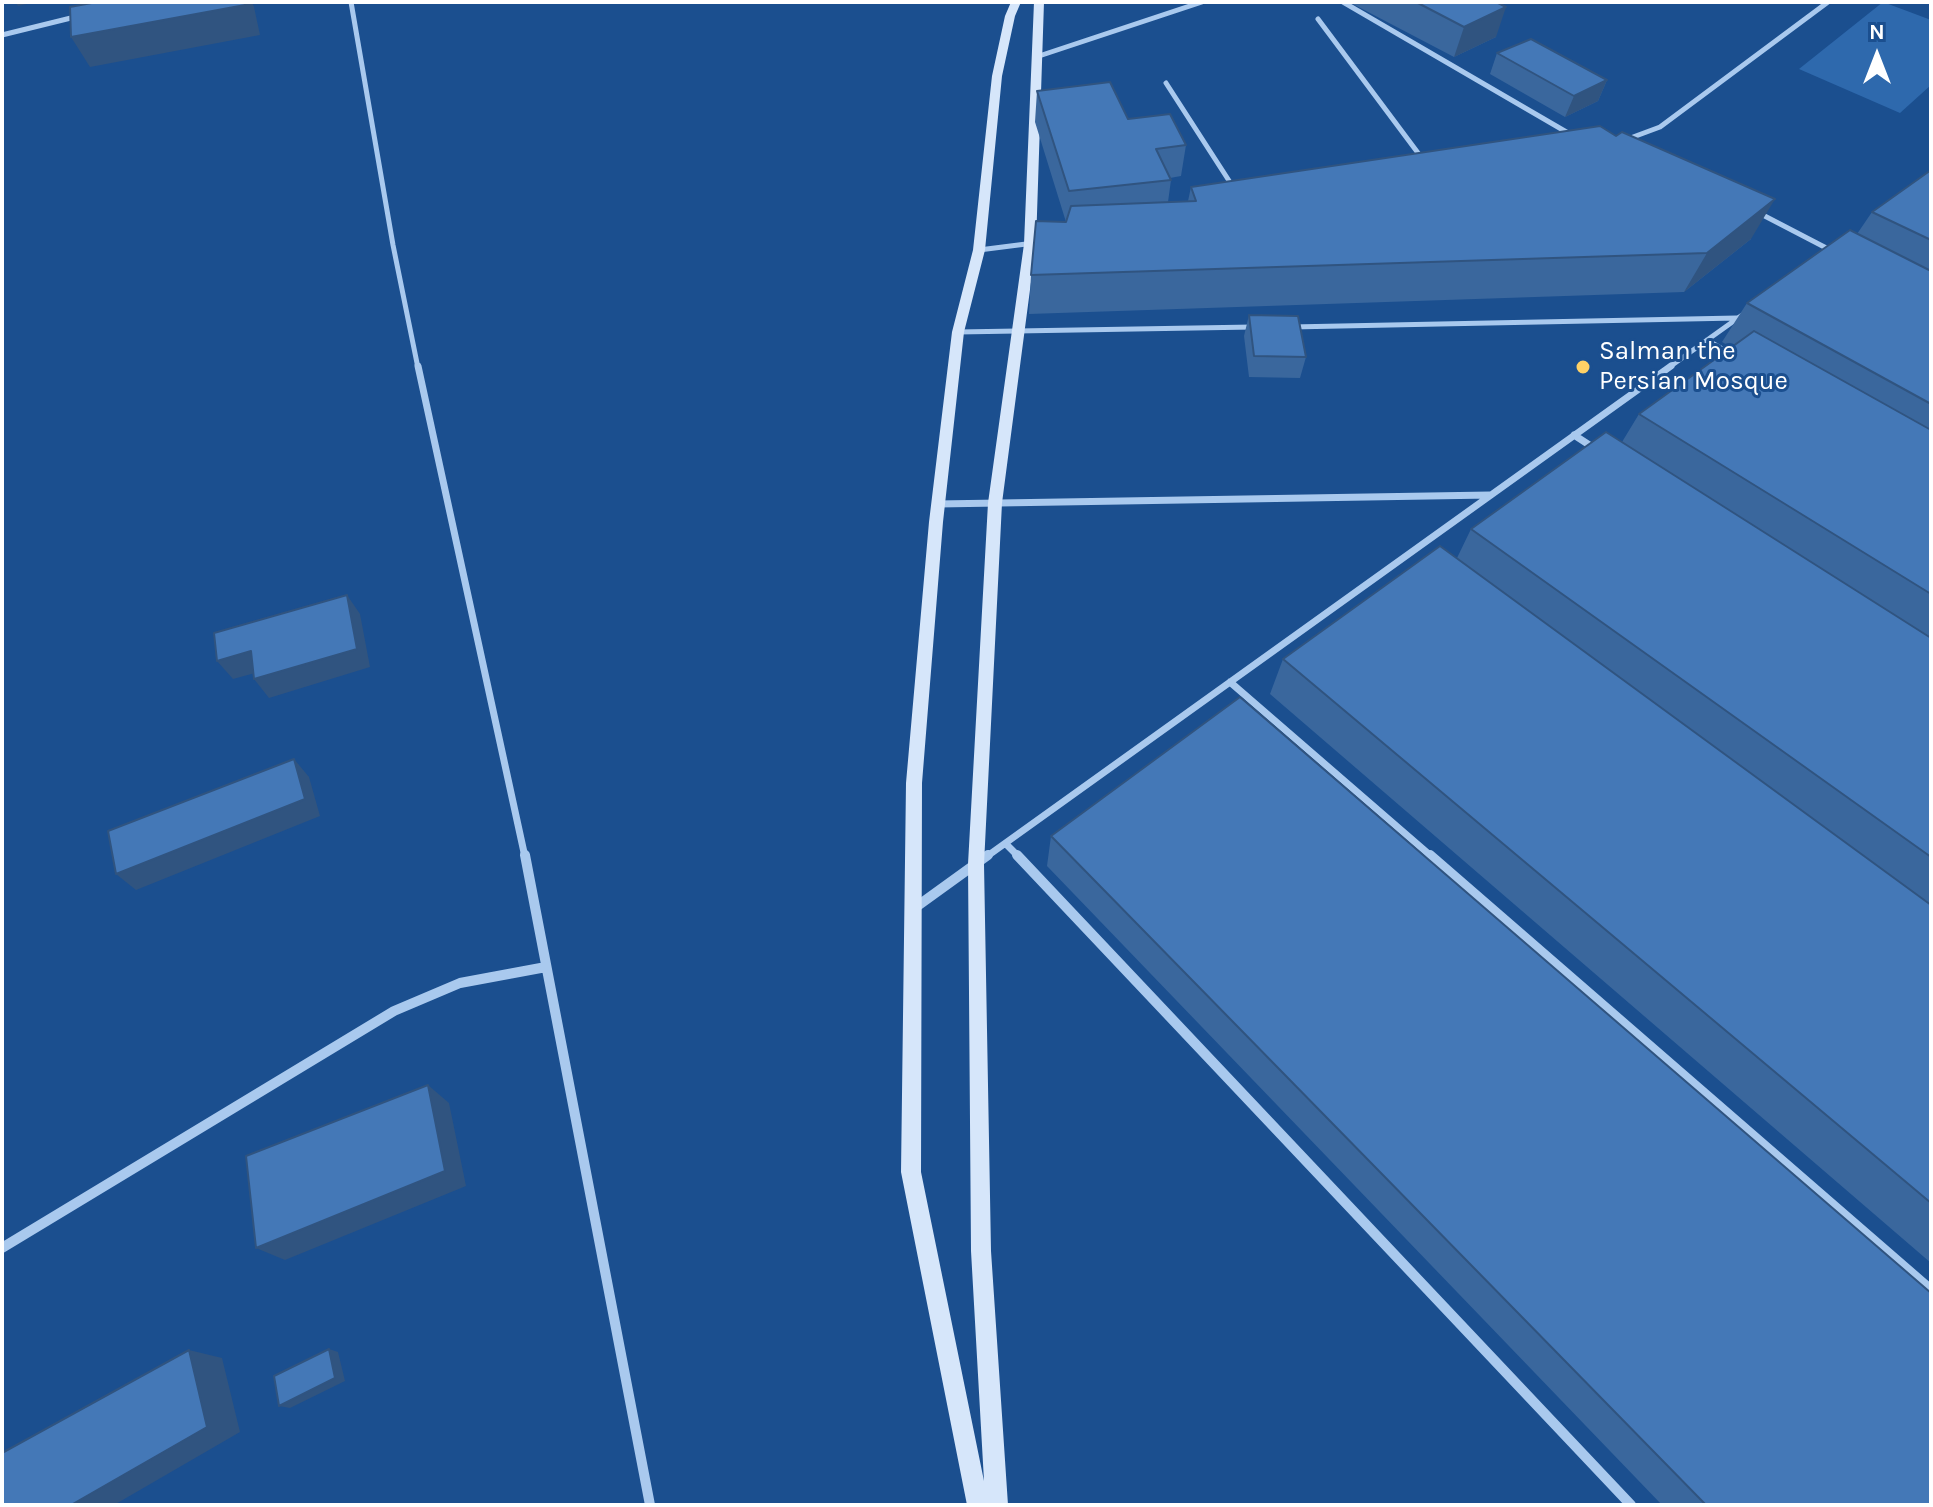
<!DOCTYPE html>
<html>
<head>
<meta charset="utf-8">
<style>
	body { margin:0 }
	#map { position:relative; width:1933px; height:1507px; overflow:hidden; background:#1b4f8f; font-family:Karla,sans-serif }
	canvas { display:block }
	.frame { position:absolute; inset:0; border:4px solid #fff; pointer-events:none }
	.north { position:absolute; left:1837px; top:16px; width:80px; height:80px; -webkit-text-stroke:6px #1b4f8f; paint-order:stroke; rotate:0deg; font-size:22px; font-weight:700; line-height:32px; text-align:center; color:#fff }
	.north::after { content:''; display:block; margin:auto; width:28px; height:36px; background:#fff; clip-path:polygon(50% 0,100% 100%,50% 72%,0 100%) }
</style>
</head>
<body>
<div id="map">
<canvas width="1933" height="1507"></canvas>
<div class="frame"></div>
<div class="north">N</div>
</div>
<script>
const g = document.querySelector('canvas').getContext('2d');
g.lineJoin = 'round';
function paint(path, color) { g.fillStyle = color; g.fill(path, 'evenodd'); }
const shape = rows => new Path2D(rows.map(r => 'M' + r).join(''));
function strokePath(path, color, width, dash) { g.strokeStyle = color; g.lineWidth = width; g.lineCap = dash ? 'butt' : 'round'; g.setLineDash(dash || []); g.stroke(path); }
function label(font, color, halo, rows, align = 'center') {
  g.font = font + ' Karla,sans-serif'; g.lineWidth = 6; g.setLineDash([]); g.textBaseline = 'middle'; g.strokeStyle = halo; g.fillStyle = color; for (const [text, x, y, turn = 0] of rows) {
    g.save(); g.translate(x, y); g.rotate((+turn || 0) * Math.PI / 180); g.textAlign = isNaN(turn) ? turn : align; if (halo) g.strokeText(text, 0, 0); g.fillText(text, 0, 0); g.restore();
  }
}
const green = shape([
	[1883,2,1931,20,1931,85,1900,113,1799,69]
]);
const minorFar2 = shape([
	[351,2,393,245,418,368],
	[1343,2,1575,137],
	[1318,19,1424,161],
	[2,35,79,16],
	[1036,57,1202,2],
	[1166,83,1235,190],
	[1625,140,1660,127,1828,2],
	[1757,212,1834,252],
	[979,250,1034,243],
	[1291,327,1737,318],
	[958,332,1253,327],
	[1707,340,1734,356],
	[1668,368,1745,313]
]);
const minorFar1 = shape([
	[418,366,525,857],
	[1574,435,1597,450],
	[938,504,1490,495],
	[1230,682,1432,857],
	[1007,845,1019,857],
	[986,857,1671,366]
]);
const minor = shape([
	[525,855,650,1505],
	[1017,855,1631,1505],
	[1430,855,1931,1290],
	[916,907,988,855],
	[2,1248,394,1011,460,983,546,967]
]);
const secondary = shape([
	[1011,2,1021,2,1015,16,1002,76,985,250,964,332,943,522,922,783,921,1172,984,1481,971,1251,968,864,988,503,1024,244,1034,2,1044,2,1036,244,1002,503,984,864,991,1251,1008,1505,967,1505,901,1172,906,783,929,522,952,332,973,250,992,76,1005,16,1011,2]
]);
const wall = shape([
	[1349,2,1496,2,1496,37,1454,57],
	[1497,53,1607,80,1598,101,1565,117,1490,74],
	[1037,91,1128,119,1186,145,1181,176,1170,178,1171,180,1168,202,1188,201,1191,187,1751,239,1684,292,1029,314,1031,275,1066,222,1035,122],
	[1931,170,1931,1263,1270,694,1283,659,1457,558,1471,529,1622,442,1639,414,1731,347,1722,342,1747,303,1857,234,1872,212],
	[1249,315,1306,357,1300,378,1249,377,1244,336],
	[1051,836,1931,1505,1662,1505,1047,866]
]);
const shadedWall = shape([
	[15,2,35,2,18,6],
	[245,2,252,2,254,7,260,35,90,67,71,37],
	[1506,7,1496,37,1454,57,1464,27],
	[1607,80,1598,101,1565,117,1574,96],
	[1775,199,1751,239,1684,292,1707,253],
	[347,595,360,614,370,667,269,698,254,679],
	[251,651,266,670,233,679,217,661],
	[294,759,309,777,320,816,136,890,116,874],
	[428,1085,449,1103,466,1186,285,1260,256,1248],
	[329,1349,338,1352,345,1381,290,1408,279,1406],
	[189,1350,222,1358,240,1432,114,1505,71,1505]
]);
const building = shape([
	[97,2,245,2,245,5,71,37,70,7,97,2],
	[1416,2,1496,2,1506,7,1464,27,1416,2],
	[1531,39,1607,80,1574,96,1497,53,1531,39],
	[1110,82,1128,119,1170,114,1186,145,1156,149,1171,180,1069,191,1037,91,1110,82],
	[1600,126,1616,136,1622,132,1775,199,1707,253,1031,275,1036,221,1066,222,1071,206,1196,201,1191,187,1600,126],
	[1931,170,1931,240,1872,212,1931,170],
	[1850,230,1931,271,1931,404,1747,303,1850,230],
	[1249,315,1298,316,1306,357,1254,356,1249,315],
	[1754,331,1931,430,1931,594,1639,414,1754,331],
	[1606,432,1931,638,1931,857,1471,529,1606,432],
	[1440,546,1931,905,1931,1203,1283,659,1440,546],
	[347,595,357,649,254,679,251,651,217,661,214,633,347,595],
	[1240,697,1931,1293,1931,1505,1706,1505,1051,836,1240,697],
	[294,759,305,799,116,874,108,831,294,759],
	[428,1085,445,1171,256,1248,246,1156,428,1085],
	[329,1349,335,1378,279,1406,274,1376,329,1349],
	[189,1350,207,1427,71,1505,2,1505,2,1453,189,1350]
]);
const markers = [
	[1583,367,8,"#ffd166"]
];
const farPoinames = [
	["Salman the",1599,352],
	["Persian Mosque",1599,382]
];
paint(green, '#2e69ad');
strokePath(minorFar2, '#a9c9ee', 5);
strokePath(minorFar1, '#a9c9ee', 7);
strokePath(minor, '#a9c9ee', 10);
paint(secondary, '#d6e6fa');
paint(wall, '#3a679d');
paint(shadedWall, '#305480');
paint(building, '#4478b7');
strokePath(building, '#305480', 2);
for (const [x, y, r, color] of markers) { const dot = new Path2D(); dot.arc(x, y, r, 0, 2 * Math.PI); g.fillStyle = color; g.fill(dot); strokePath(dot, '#1b4f8f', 3); }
label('26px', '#fff', '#1b4f8f', farPoinames, 'left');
</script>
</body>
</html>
